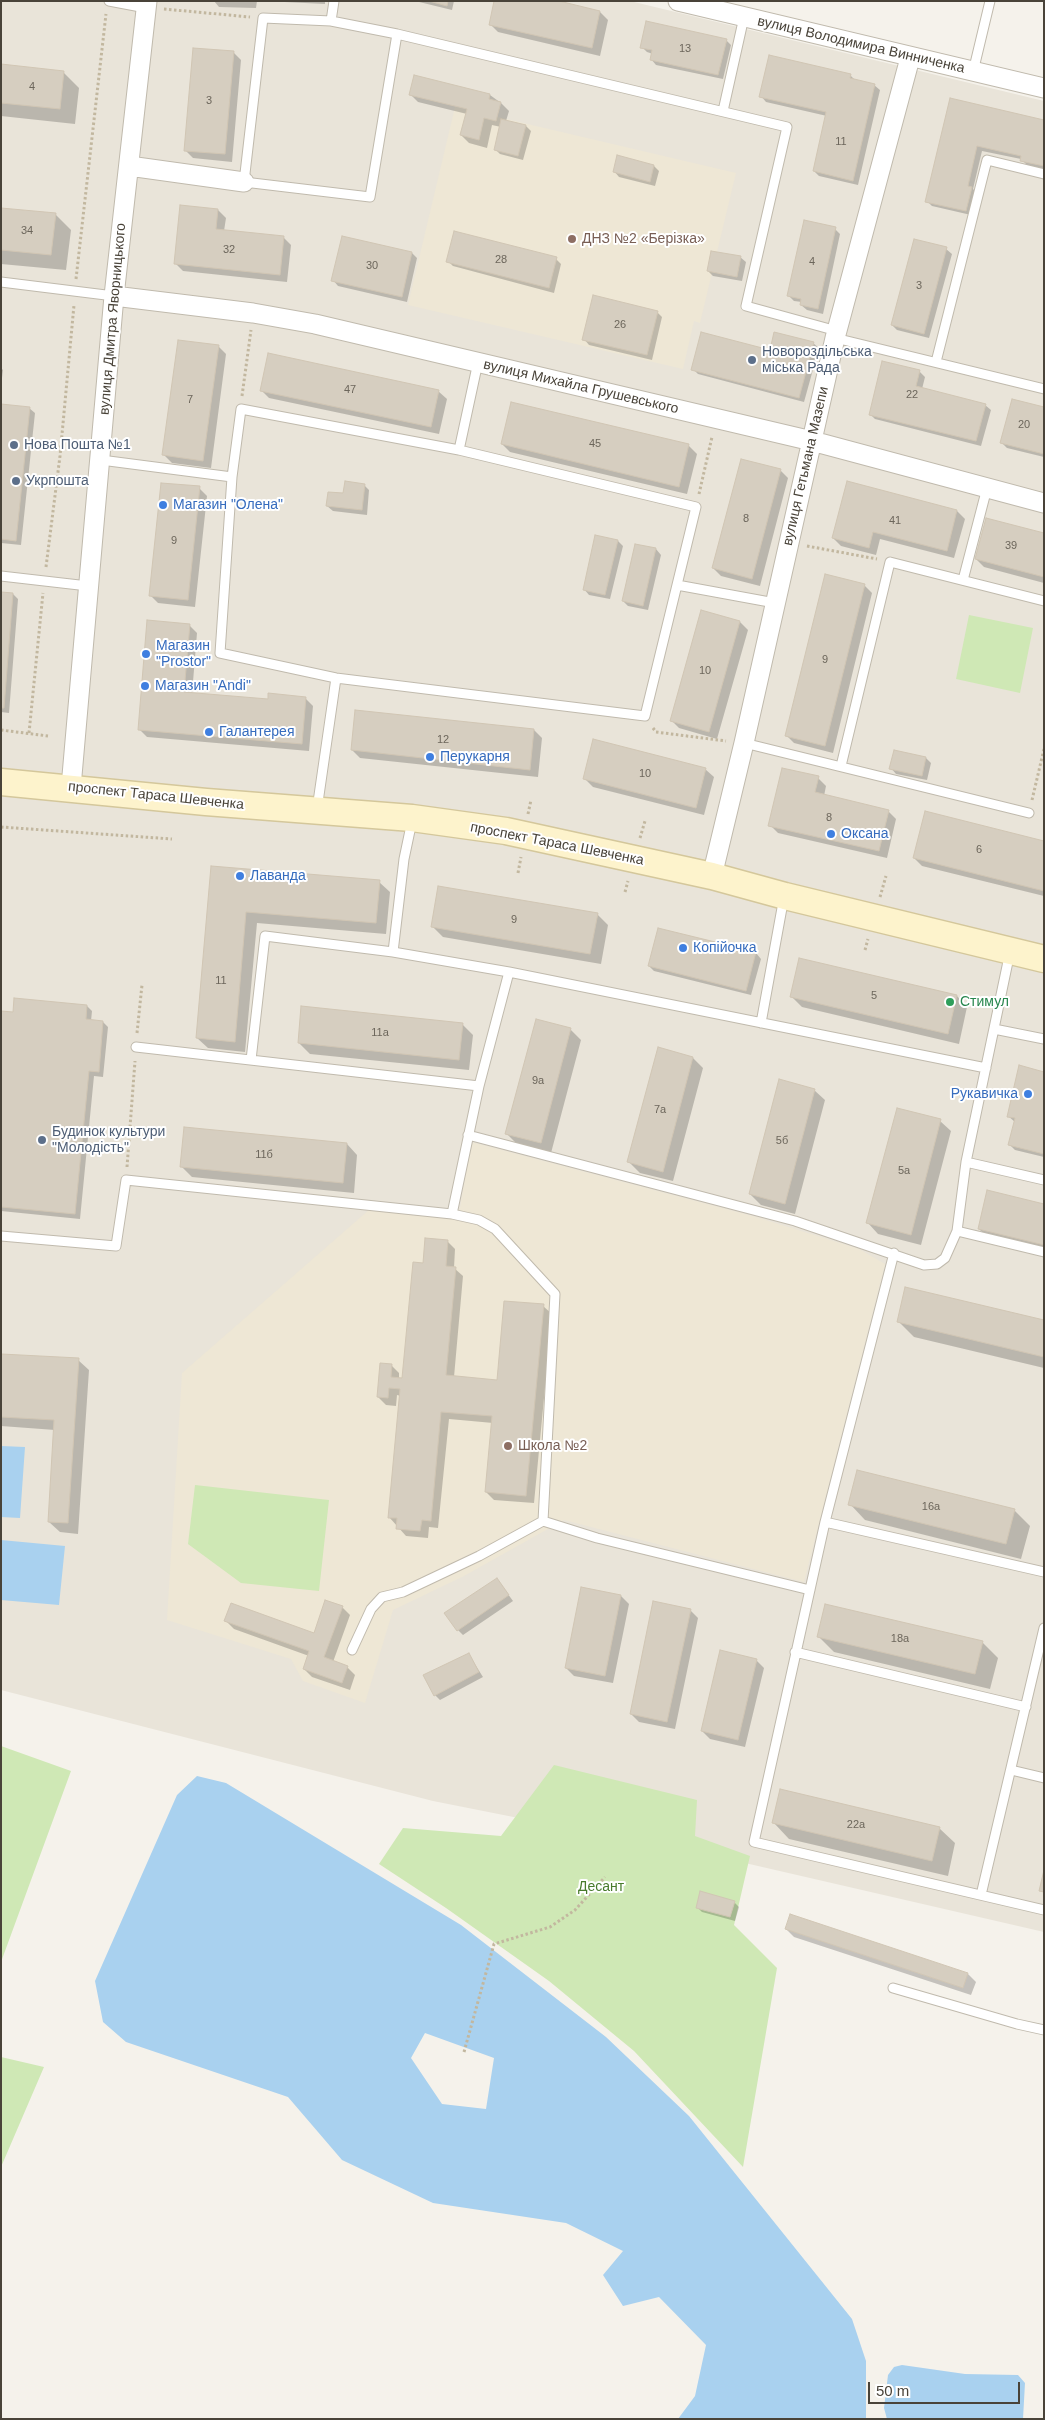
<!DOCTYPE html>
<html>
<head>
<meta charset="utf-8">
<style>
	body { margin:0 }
	#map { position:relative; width:1045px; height:2420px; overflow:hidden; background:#f5f2eb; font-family:Arial,sans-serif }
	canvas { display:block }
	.frame { position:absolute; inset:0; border:2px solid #494339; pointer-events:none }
	.scale { position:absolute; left:868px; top:2382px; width:152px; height:22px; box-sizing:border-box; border:2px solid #494339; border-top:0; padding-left:6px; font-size:15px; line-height:18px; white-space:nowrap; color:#494339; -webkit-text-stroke:4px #fff; paint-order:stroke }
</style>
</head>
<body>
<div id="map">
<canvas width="1045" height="2420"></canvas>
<div class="frame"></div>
<div class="scale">50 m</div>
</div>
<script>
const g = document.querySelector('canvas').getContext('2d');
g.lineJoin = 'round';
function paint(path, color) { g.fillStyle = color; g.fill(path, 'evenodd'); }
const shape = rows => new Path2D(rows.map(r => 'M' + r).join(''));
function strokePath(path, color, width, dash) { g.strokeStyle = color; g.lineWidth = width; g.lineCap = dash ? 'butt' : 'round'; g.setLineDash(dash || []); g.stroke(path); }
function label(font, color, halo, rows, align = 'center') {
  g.font = font + ' Arial,sans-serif'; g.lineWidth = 4; g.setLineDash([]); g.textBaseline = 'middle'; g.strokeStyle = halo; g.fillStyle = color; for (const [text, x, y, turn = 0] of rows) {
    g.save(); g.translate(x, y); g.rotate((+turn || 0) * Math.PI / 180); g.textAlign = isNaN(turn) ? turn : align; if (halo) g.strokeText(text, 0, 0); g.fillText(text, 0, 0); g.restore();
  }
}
const residential = shape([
	[1,1,630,1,1044,101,1044,1932,745,1863,433,1801,1,1690]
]);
const education = shape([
	[455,107,736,173,700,323,694,321,683,369,408,305],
	[471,1142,756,1217,859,1249,885,1264,804,1582,564,1520,464,1576,393,1610,365,1703,303,1681,291,1659,167,1620,182,1373,370,1209,458,1220]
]);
const green = shape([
	[969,615,1033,628,1020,693,956,679],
	[195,1485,329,1500,319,1591,241,1583,188,1544],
	[1,1746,71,1771,1,1962],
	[554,1765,697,1800,695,1836,750,1856,734,1925,777,1968,743,2167,634,2051,549,1981,446,1908,379,1864,403,1828,501,1836],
	[1,2057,44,2067,1,2167]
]);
const water = shape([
	[1,1446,25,1447,20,1518,1,1517],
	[1,1540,65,1546,59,1605,1,1600],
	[197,1776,226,1783,461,1925,606,2037,689,2116,852,2319,866,2361,866,2419,678,2419,695,2396,706,2345,659,2297,623,2306,603,2275,623,2251,566,2223,433,2203,342,2160,288,2097,126,2042,103,2022,95,1981,177,1795],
	[425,2033,494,2058,486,2109,442,2104,411,2058],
	[902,2365,965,2374,1018,2375,1025,2383,1023,2419,887,2419,884,2408,888,2375,894,2367]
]);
const shadow = shape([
	[214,1,257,1,256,8,219,7],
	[264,1,325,1,325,4],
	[415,1,454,1,452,10],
	[553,1,600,12,608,20,600,56,498,32,490,24],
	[726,40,731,45,723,79,656,65,651,59,653,54,647,52,642,47],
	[233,52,241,60,232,162,193,158,185,150],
	[1,66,63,72,79,88,75,124,1,116],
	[850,75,856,81,874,85,880,90,858,185,819,176,814,171,827,116,766,102,761,96],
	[415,77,490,95,501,103,509,111,506,121,526,126,531,131,523,160,500,154,495,149,501,127,492,125,487,148,469,143,461,135,467,114,418,102,410,94],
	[951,100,1044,122,1044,169,1027,165,1021,159,982,151,973,189,977,193,971,215,932,206,927,201],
	[618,156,654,166,659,171,655,186,619,177,614,171],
	[181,207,218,210,226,218,224,231,283,237,291,245,287,282,183,271,175,263],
	[1,209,55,214,71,230,66,270,1,264],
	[835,229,840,234,823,314,807,310,801,305,802,302,794,301,789,296],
	[946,249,952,254,929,338,897,330,892,325],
	[412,253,417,258,407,302,338,286,333,280],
	[740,257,746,262,742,281,713,276,708,271],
	[556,259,561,264,554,293,453,266,448,261],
	[657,312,662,317,652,360,589,345,584,339],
	[813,343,819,348,804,402,698,374,693,369],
	[218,346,226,354,211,468,172,463,164,455],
	[1,368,3,370,1,386],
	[919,371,925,377,922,389,985,405,991,410,981,446,875,419,870,414],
	[261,390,438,391,447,399,439,434,269,398],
	[1,405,29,408,35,413,21,545,1,543],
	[1044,408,1044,457,1007,448,1002,443],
	[502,444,689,446,697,454,687,494,510,452],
	[780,470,788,478,760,586,721,576,713,568],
	[364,485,369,490,367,515,333,511,327,506],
	[199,488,207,496,195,607,158,603,150,595],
	[957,511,965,519,954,558,880,539,876,555,841,546,833,538],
	[1044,534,1044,583,984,567,976,559],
	[618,541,623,546,610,599,589,595,584,589],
	[656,549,661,555,648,610,628,606,623,601],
	[864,585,872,593,833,753,794,743,786,735],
	[1,593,13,594,18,599,9,713,1,712],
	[702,611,740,622,748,630,717,739,679,728,671,720],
	[189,625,197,633,192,694,269,700,305,698,313,706,309,751,147,737,139,729],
	[534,730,542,738,538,777,360,758,352,750],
	[926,758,931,763,927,780,896,774,891,768],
	[705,769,714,777,704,815,593,787,585,779],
	[818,778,826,786,824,796,888,811,896,819,887,858,778,833,770,825],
	[1044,842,1044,896,922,866,914,858],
	[212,867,379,882,390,892,386,934,257,923,245,1052,208,1048,197,1038],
	[597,914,608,925,601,964,443,937,432,926],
	[756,953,761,959,751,995,654,971,649,966],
	[791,996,957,996,967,1007,959,1044,802,1007],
	[87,1006,92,1011,91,1021,103,1022,108,1027,103,1077,94,1076,80,1219,1,1211,1,1012,14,1013],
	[462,1024,473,1035,469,1070,310,1054,299,1043],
	[570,1029,581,1040,551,1153,517,1144,507,1134],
	[693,1058,703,1068,673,1181,640,1173,629,1162],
	[1044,1073,1044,1157,1015,1150,1010,1145,1015,1122,1008,1116],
	[814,1090,825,1100,795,1214,761,1205,750,1194],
	[940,1121,951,1131,921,1245,878,1234,868,1223],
	[347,1144,357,1155,354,1193,192,1177,182,1167],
	[1044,1205,1044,1250,987,1237,979,1229],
	[447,1241,455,1249,454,1268,463,1276,454,1377,498,1381,543,1306,552,1314,534,1503,494,1500,486,1492,493,1423,449,1419,438,1528,429,1527,428,1538,406,1536,389,1517,401,1396,397,1395,396,1406,386,1405,378,1397,391,1365,399,1373,399,1379,403,1379,424,1264],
	[898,1321,1044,1321,1044,1368,914,1337],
	[1,1355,78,1360,89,1370,78,1534,60,1532,49,1522,55,1430,1,1426],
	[850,1504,1014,1510,1030,1526,1021,1559,865,1520],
	[497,1579,513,1601,463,1635,458,1630],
	[621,1596,629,1604,613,1683,574,1676,566,1668],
	[342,1607,350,1615,333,1662,347,1667,355,1675,350,1690,312,1677,304,1669,309,1656,234,1629,226,1621,314,1634],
	[690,1610,698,1618,675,1729,639,1722,631,1714],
	[818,1636,982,1642,998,1658,990,1689,834,1652],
	[469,1655,483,1677,440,1700,435,1695],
	[756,1660,764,1668,745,1747,710,1739,702,1731],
	[774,1823,939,1828,955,1843,948,1876,789,1839],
	[734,1902,739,1907,735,1921,702,1912,697,1907],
	[786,1929,968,1974,976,1982,971,1995,794,1937]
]);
const building = shape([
	[429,1,448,1,447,6,429,1],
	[494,1,559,1,600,11,592,48,489,25,494,1],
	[646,21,727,39,718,75,650,60,652,50,640,48,646,21],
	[193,48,234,51,225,154,184,151,193,48],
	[769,55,851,74,850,78,875,84,853,181,813,171,826,112,759,97,769,55],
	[1,64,64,71,60,109,1,103,1,64],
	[414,75,490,94,489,99,501,102,496,121,484,118,479,140,460,135,467,109,409,95,414,75],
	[950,98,1044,120,1044,166,1020,161,1021,156,977,146,968,186,972,187,966,211,925,202,950,98],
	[501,119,526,125,518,156,494,150,501,119],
	[617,155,654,165,650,182,613,172,617,155],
	[180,205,218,209,216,229,284,236,280,275,174,264,180,205],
	[1,208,56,213,51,255,1,250,1,208],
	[804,220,836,227,818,309,800,305,801,299,787,296,804,220],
	[454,231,557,257,549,288,446,262,454,231],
	[342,236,412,252,402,297,331,281,342,236],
	[914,239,947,247,924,334,891,325,914,239],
	[711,251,741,256,737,277,707,271,711,251],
	[593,295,658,311,647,355,582,340,593,295],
	[701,332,770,350,774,332,814,342,799,398,691,370,701,332],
	[178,340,219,345,203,461,162,455,178,340],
	[268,353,439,390,431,427,260,391,268,353],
	[882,361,920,370,916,386,986,404,976,441,869,415,882,361],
	[1012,399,1044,407,1044,454,1000,443,1012,399],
	[511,402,689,444,679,487,501,444,511,402],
	[1,404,30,407,16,541,1,539,1,404],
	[741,459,781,469,752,579,712,568,741,459],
	[345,481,365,484,362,510,326,506,328,492,343,493,345,481],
	[847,481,957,510,947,551,873,532,869,548,832,538,847,481],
	[161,483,200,486,188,600,149,596,161,483],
	[986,518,1044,533,1044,577,975,559,986,518],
	[595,535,618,540,605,595,583,590,595,535],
	[635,544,656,548,643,606,622,601,635,544],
	[825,574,865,584,825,746,785,736,825,574],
	[1,592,13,593,4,708,1,708,1,592],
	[701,610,740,621,709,732,670,721,701,610],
	[147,620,190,624,184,692,268,699,268,693,306,697,302,744,138,730,147,620],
	[355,710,534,729,530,770,351,750,355,710],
	[593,739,706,768,696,808,583,779,593,739],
	[894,750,926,757,922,776,889,769,894,750],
	[782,768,819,776,815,792,889,810,879,851,768,826,782,768],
	[925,811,1044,841,1044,891,913,858,925,811],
	[211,866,380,880,376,923,246,912,235,1042,196,1038,211,866],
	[438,886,598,913,590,954,431,927,438,886],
	[658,928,756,952,746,991,648,966,658,928],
	[799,958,957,995,948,1034,790,997,799,958],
	[14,998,87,1005,86,1019,103,1021,99,1072,89,1071,75,1214,1,1207,1,1011,13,1012,14,998],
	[301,1006,463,1023,459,1060,298,1043,301,1006],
	[536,1019,571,1028,541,1143,505,1134,536,1019],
	[658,1047,693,1057,663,1172,627,1162,658,1047],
	[1019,1065,1044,1072,1044,1154,1008,1145,1015,1118,1007,1117,1019,1065],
	[779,1079,815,1089,785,1204,749,1194,779,1079],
	[897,1108,941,1119,911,1235,866,1223,897,1108],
	[184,1127,347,1143,343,1183,180,1167,184,1127],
	[987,1190,1044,1204,1044,1245,978,1229,987,1190],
	[425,1238,448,1240,446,1266,456,1267,446,1375,497,1380,504,1301,544,1304,526,1496,485,1492,492,1416,441,1412,431,1521,422,1520,420,1531,396,1529,397,1518,388,1518,400,1389,389,1388,388,1398,377,1397,380,1363,392,1364,391,1377,402,1378,413,1262,423,1263,425,1238],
	[905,1287,1044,1320,1044,1357,897,1322,905,1287],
	[1,1354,79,1358,68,1523,48,1522,54,1420,1,1417,1,1354],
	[857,1470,1015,1509,1006,1544,848,1505,857,1470],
	[497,1578,509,1595,457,1631,444,1613,497,1578],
	[581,1587,621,1595,605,1676,565,1668,581,1587],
	[325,1600,343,1606,324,1657,348,1666,342,1683,303,1669,309,1651,224,1621,231,1603,314,1633,325,1600],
	[653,1601,691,1609,667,1722,630,1714,653,1601],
	[825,1604,983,1641,975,1674,817,1637,825,1604],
	[720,1650,757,1659,738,1740,701,1731,720,1650],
	[469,1653,479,1672,434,1696,423,1675,469,1653],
	[780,1789,940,1827,932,1861,772,1823,780,1789],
	[1044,1870,1044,1892,1039,1891,1044,1870],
	[700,1891,735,1901,730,1917,696,1908,700,1891],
	[790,1914,968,1973,963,1988,785,1929,790,1914]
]);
const path = shape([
	[164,9,250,17],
	[76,279,106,14],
	[242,396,251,330],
	[699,494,712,437],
	[807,546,877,559],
	[46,567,60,456,74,305],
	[653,728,656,732,726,741],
	[1,730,48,736],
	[29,733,43,593],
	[1032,800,1044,749],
	[528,814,531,800],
	[1,827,172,839],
	[640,838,645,821],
	[518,873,521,857],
	[625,892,628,881],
	[880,897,886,876],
	[865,950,868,939],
	[137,1033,142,985],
	[127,1167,135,1061],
	[464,2052,494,1944,550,1927,575,1910,605,1877]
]);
const lane = shape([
	[109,1,146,8],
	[331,21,334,1],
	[397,34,370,197,244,182,263,18,331,21,397,34,787,127,746,306,837,331],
	[973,72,990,1],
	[723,111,744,17],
	[1,282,114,296],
	[835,338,1044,389],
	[936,362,987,160,1044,174],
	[241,409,459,450,696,507,645,716,336,678,220,653,232,477,241,409],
	[459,450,478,362],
	[101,460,232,477],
	[1,576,88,586],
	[963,580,987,488],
	[677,585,775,603],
	[744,743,1029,813],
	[841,766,890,562,1044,601],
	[317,809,336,678],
	[393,952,404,859,412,821],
	[761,1023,784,897],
	[994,1029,1044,1039],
	[136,1047,479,1086],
	[251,1060,265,936,393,952,509,972,986,1068],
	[468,1135,795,1221,924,1265,937,1264,945,1258,957,1231,966,1162,1010,952],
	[966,1162,1044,1180],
	[452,1214,479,1220,495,1229,555,1294,543,1521],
	[957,1231,1044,1252],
	[1,1236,116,1246,126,1180,452,1214,479,1086,509,972],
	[894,1253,825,1522,754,1842,1044,1910],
	[825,1522,1044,1572],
	[352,1650,371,1609,382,1597,403,1592,479,1556,543,1521,597,1538,810,1590],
	[795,1652,1026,1707],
	[1011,1770,1044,1778],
	[981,1895,1044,1628],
	[893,1988,1017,2024,1044,2030]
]);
const street = shape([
	[678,1,1044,88],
	[129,166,244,182],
	[114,296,253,313,315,324,812,441,1044,503],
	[71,787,114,296,147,1],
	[712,876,744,743,835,338,910,58]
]);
const secondary = shape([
	[1,782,206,802,412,818,506,831,712,876,785,896,1044,959]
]);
const markers = [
	[572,239,5,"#8d6e63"],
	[752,360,5,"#5c6f8a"],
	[14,445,5,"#5c6f8a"],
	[16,481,5,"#5c6f8a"],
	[163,505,5,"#3f7fe0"],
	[146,654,5,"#3f7fe0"],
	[145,686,5,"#3f7fe0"],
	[209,732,5,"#3f7fe0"],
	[430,757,5,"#3f7fe0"],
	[831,834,5,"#3f7fe0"],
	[240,876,5,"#3f7fe0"],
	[683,948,5,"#3f7fe0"],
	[950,1002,5,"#2e9e5b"],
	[1028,1094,5,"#3f7fe0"],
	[42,1140,5,"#5c6f8a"],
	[508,1446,5,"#8d6e63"]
];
const numberNames = [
	["13",685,49],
	["4",32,87],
	["3",209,101],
	["11",841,142],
	["34",27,231],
	["32",229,250],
	["28",501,260],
	["4",812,262],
	["30",372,266],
	["3",919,286],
	["26",620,325],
	["47",350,390],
	["22",912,395],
	["7",190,400],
	["20",1024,425],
	["45",595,444],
	["8",746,519],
	["41",895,521],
	["9",174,541],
	["39",1011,546],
	["9",825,660],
	["10",705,671],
	["12",443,740],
	["10",645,774],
	["8",829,818],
	["6",979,850],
	["9",514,920],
	["11",221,981],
	["5",874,996],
	["11а",380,1033],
	["9а",538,1081],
	["7а",660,1110],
	["5б",782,1141],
	["11б",264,1155],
	["5а",904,1171],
	["16а",931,1507],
	["18а",900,1639],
	["22а",856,1825]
];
const streetNames = [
	["вулиця Володимира Винниченка",861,45,13],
	["вулиця Дмитра Яворницького",113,319,-85],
	["вулиця Михайла Грушевського",581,387,13],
	["вулиця Гетьмана Мазепи",806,466,-77],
	["проспект Тараса Шевченка",156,796,6],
	["проспект Тараса Шевченка",557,844,11]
];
const educationNames = [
	["ДНЗ №2 «Берізка»",582,239],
	["Школа №2",518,1446]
];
const serviceNames = [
	["Новороздільська",762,352],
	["міська Рада",762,368],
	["Нова Пошта №1",24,445],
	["Укрпошта",26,481],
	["Будинок культури",52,1132],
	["\"Молодість\"",52,1148]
];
const shopNames = [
	["Магазин \"Олена\"",173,505],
	["Магазин",156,646],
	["\"Prostor\"",156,662],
	["Магазин \"Andi\"",155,686],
	["Галантерея",219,732],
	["Перукарня",440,757],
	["Оксана",841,834],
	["Лаванда",250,876],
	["Копійочка",693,948],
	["Рукавичка",1018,1094,"right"]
];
const leisureNames = [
	["Стимул",960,1002]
];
const parkNames = [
	["Десант",601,1887]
];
paint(residential, '#e9e4d9');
paint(education, '#eee7d5');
paint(green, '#cfe8b5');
paint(water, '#a9d1ef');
paint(shadow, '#0003');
paint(building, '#d6cec0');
strokePath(building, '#d1c6b4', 1);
strokePath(lane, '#c0baad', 11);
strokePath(street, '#c0baad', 21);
strokePath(secondary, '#d4c79b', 29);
strokePath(path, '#c2b79f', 3, [2.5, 2.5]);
strokePath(lane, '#fff', 9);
strokePath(street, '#fff', 19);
strokePath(secondary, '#fdf3cc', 26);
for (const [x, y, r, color] of markers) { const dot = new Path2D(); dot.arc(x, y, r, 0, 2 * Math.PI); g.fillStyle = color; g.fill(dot); strokePath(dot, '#fff', 2); }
label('11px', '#6c665b', null, numberNames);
label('14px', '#494339', '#fff', streetNames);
label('14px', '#785e54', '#fff', educationNames, 'left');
label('14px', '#4e5e75', '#fff', serviceNames, 'left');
label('14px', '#366cbe', '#fff', shopNames, 'left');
label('14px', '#27864d', '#fff', leisureNames, 'left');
label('14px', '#487b2c', '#fff', parkNames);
</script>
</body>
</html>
